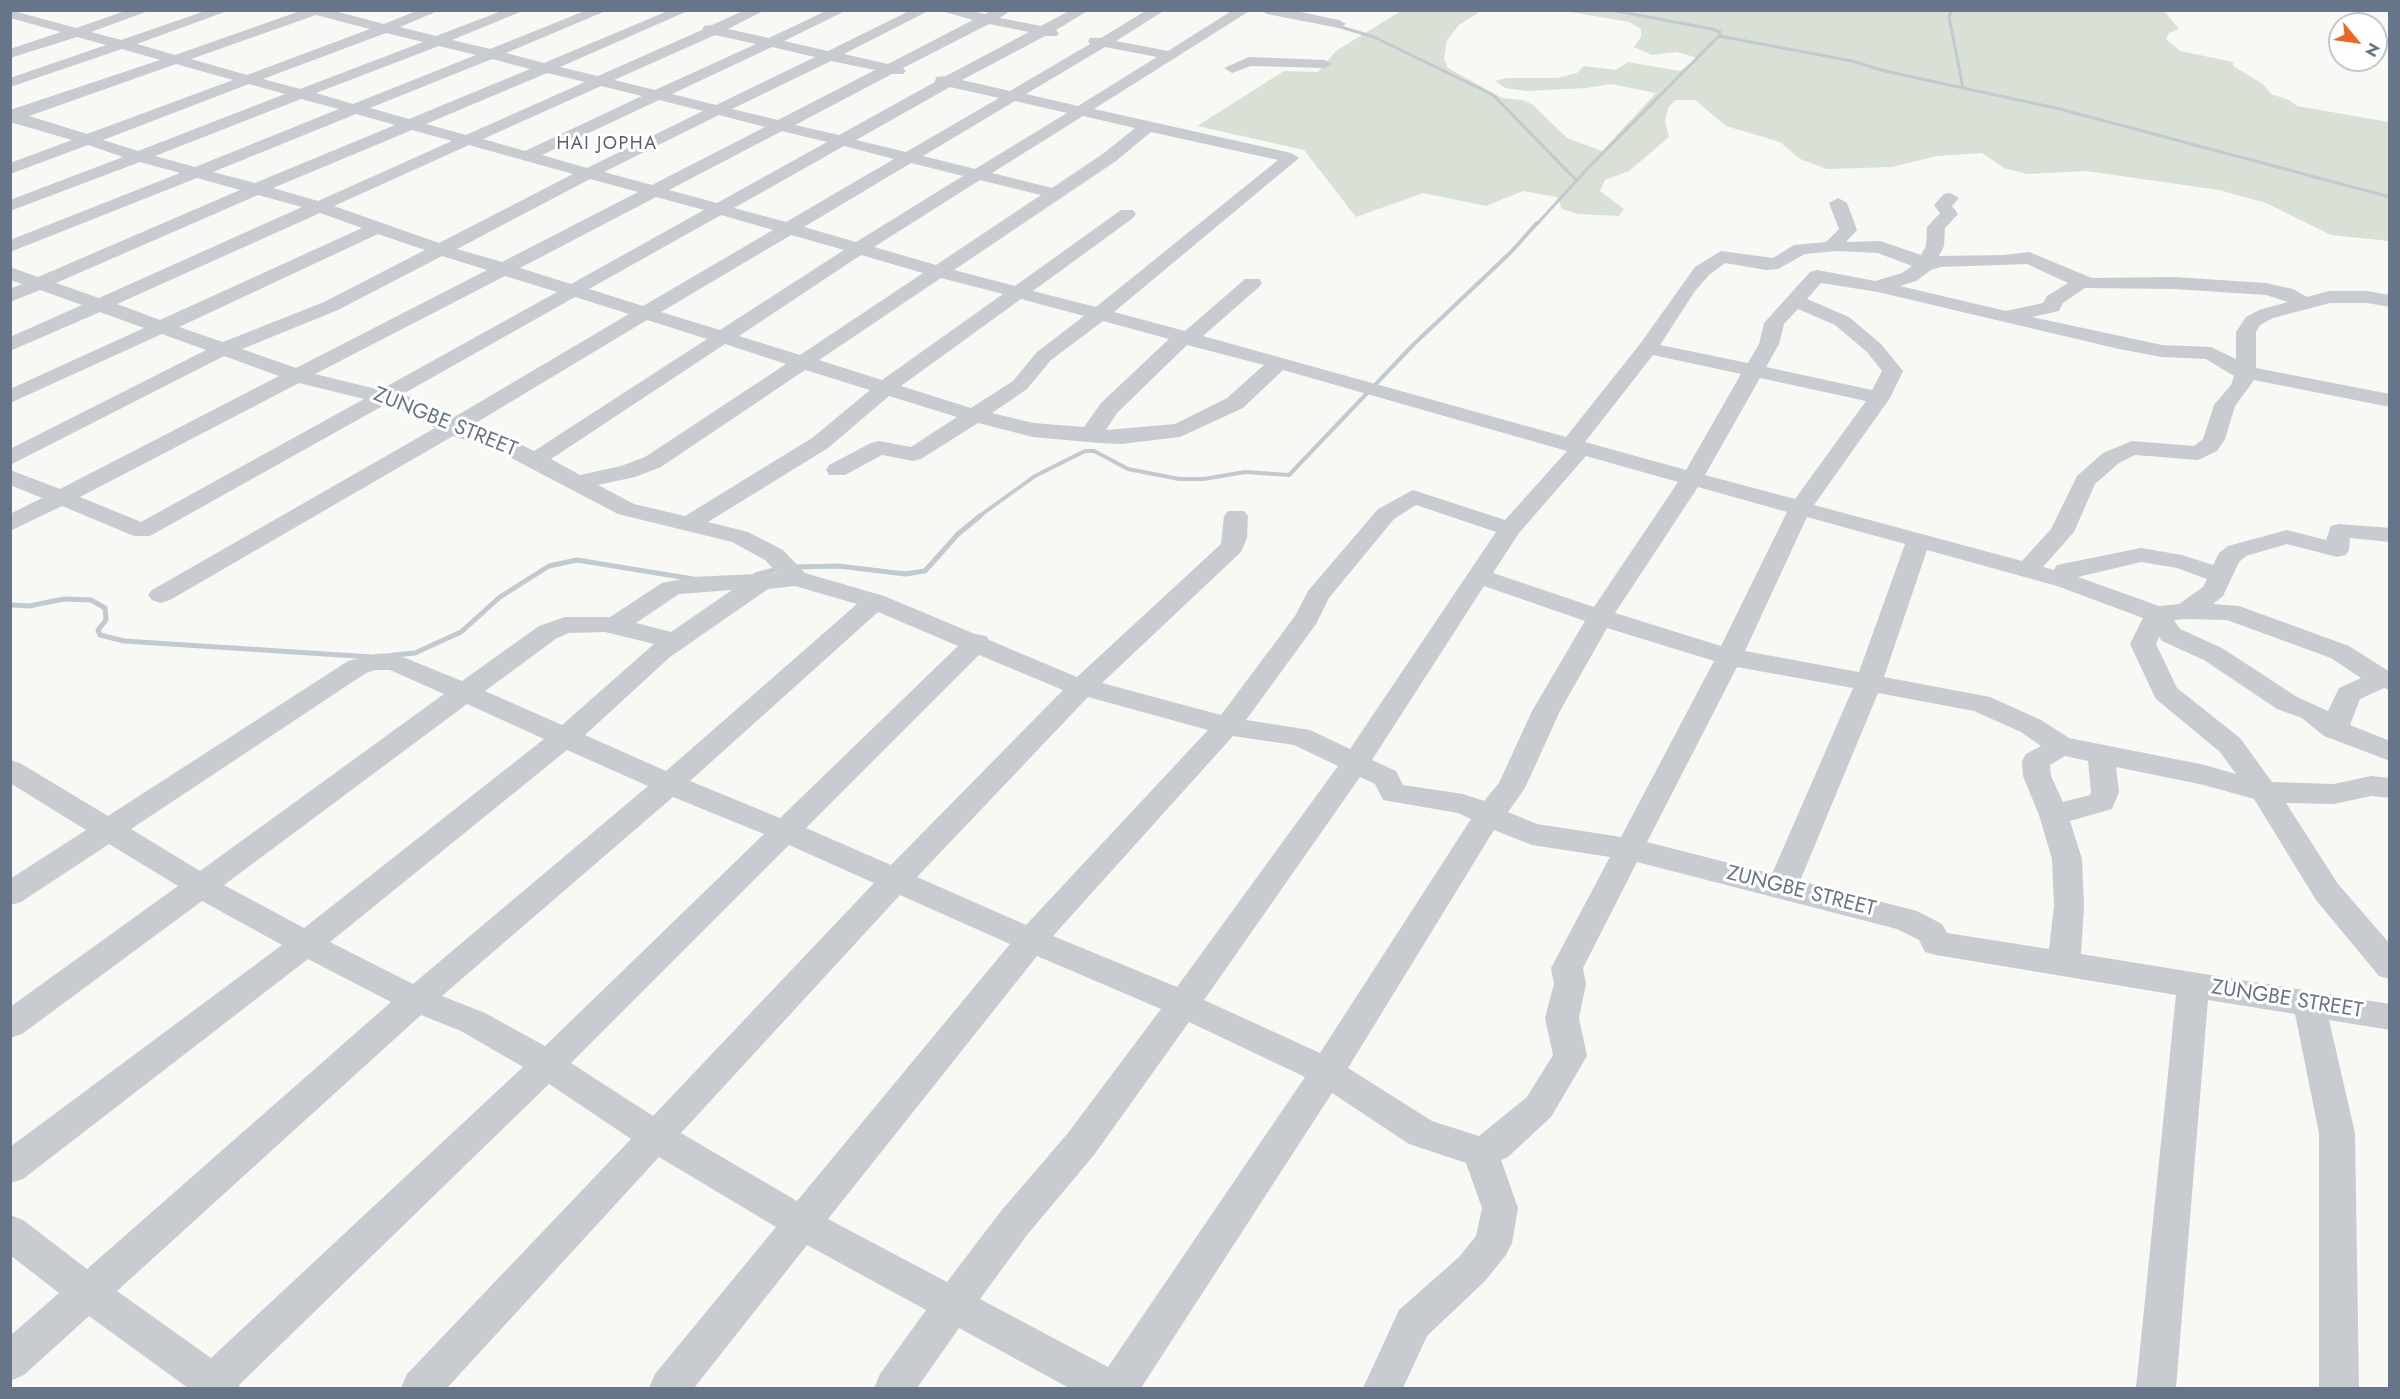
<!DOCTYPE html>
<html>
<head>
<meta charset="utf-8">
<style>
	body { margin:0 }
	#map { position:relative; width:2400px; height:1399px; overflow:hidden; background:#f8f8f5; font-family:Jost,sans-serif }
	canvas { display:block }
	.frame { position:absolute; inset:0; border:12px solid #667588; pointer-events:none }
	.north { position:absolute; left:2328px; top:12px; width:60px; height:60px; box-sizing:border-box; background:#fff; border:2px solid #c2c8cf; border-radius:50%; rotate:119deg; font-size:16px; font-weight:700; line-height:24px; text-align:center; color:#667588 }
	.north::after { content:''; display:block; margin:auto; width:21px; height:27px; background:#eb6723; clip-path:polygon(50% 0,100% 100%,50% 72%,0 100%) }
</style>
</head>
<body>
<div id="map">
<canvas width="2400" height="1399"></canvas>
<div class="frame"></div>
<div class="north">N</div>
</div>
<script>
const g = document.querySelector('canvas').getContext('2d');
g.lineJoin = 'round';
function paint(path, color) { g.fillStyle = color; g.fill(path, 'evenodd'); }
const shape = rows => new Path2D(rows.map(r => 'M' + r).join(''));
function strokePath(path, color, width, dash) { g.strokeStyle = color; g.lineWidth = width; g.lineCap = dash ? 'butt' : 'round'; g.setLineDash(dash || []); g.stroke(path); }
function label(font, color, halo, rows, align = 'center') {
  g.font = font + ' Jost,sans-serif'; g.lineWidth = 6; g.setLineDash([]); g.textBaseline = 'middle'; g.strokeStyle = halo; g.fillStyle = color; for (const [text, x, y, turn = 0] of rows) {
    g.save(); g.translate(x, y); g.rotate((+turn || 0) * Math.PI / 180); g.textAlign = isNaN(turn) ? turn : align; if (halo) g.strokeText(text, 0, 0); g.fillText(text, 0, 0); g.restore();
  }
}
const green = shape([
	[1401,11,1481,11,1459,25,1447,40,1444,59,1448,68,1502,98,1522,100,1533,105,1567,138,1602,151,1656,93,1611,84,1586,88,1527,91,1505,88,1495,81,1507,78,1558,78,1577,73,1584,66,1616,70,1628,62,1680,71,1698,58,1677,52,1652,55,1634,47,1641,37,1641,29,1629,22,1565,11,2164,11,2179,29,2169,33,2166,39,2180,51,2233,62,2233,66,2263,84,2271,94,2289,100,2297,106,2389,122,2389,241,2331,235,2266,203,2219,190,2086,171,2027,174,2004,168,1982,153,1937,156,1892,167,1827,169,1800,159,1780,142,1726,126,1695,100,1675,100,1668,108,1665,122,1669,137,1629,171,1605,180,1600,191,1624,209,1619,216,1578,214,1562,209,1557,197,1523,191,1486,206,1423,193,1356,217,1304,150,1197,126,1284,71,1318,72,1336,51]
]);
const streamFar2 = shape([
	[1611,10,1712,29,1720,32,1719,36],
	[1952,10,1949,17,1963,88],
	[1334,25,1374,37,1493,95,1577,181],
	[1536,225,1588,168,1719,36,1852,61,1885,71,2060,109,2390,197]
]);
const streamFar1 = shape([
	[978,517,1035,476,1085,451,1094,451,1128,469,1179,479,1204,479,1245,472,1289,475,1413,345,1511,252,1537,223]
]);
const stream = shape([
	[794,567,838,566,905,574,925,571,958,534,980,516],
	[756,575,782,568],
	[10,605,29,606,64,599,91,600,105,608,106,620,98,630,100,635,124,641,372,657],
	[393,655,415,653,461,632,500,597,549,566,577,560,693,579]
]);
const minor = shape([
	[10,10,76,28,128,10,151,10,91,32,121,40,208,10,230,10,137,44,175,55,303,10,331,10,384,24,419,10,440,10,400,27,436,36,504,10,525,10,452,40,490,49,587,10,608,10,506,53,544,63,670,10,690,10,560,67,598,76,702,30,704,26,712,25,745,10,765,10,728,29,769,38,828,10,847,10,784,41,828,51,911,10,930,10,844,54,888,64,973,20,938,10,967,10,985,14,992,10,1011,10,1000,18,1041,26,1071,10,1089,10,1056,30,1059,33,1057,36,1045,36,962,80,1010,91,1090,44,1088,41,1090,38,1101,38,1147,10,1165,10,1116,41,1168,51,1233,10,1251,10,1094,109,1291,153,1299,158,1114,312,1185,331,1245,279,1259,279,1262,283,1259,287,1203,336,1566,437,1640,344,1695,267,1721,251,1773,258,1794,245,1826,242,1839,229,1829,203,1838,198,1847,203,1857,230,1846,242,1880,241,1921,255,1926,246,1927,227,1940,213,1934,205,1944,194,1950,193,1959,198,1952,206,1958,214,1945,228,1944,246,1939,256,2004,255,2029,252,2092,278,2174,277,2266,283,2293,289,2307,297,2329,291,2367,291,2390,295,2390,307,2367,303,2330,303,2273,318,2260,325,2256,332,2256,368,2390,394,2390,407,2254,380,2235,406,2225,439,2217,451,2198,460,2135,455,2119,463,2095,484,2074,532,2043,567,2054,570,2057,565,2141,548,2182,555,2213,565,2219,553,2228,546,2287,530,2326,540,2331,526,2339,524,2390,528,2390,542,2350,538,2349,550,2346,555,2337,557,2287,544,2246,556,2239,562,2223,596,2213,604,2239,606,2349,646,2390,672,2390,690,2384,688,2360,699,2350,725,2390,741,2390,761,2324,736,2302,718,2277,709,2204,660,2162,641,2159,637,2156,644,2177,688,2240,738,2272,782,2334,784,2371,776,2390,778,2390,798,2371,796,2334,804,2286,803,2338,884,2390,944,2390,979,2379,976,2316,900,2254,799,2204,785,2116,767,2119,792,2112,809,2070,821,2082,859,2084,906,2081,954,2390,1004,2390,1030,2329,1020,2355,1133,2359,1388,2319,1388,2319,1133,2295,1014,2208,1000,2176,1388,2136,1388,2176,995,1936,955,1925,952,1919,940,1897,929,1637,862,1583,968,1586,984,1579,1018,1587,1056,1551,1117,1508,1157,1501,1160,1518,1208,1512,1243,1506,1255,1485,1281,1427,1336,1403,1388,1363,1388,1399,1310,1459,1257,1476,1236,1482,1208,1466,1163,1409,1144,1332,1093,1141,1388,1069,1388,959,1328,917,1388,874,1388,880,1374,926,1310,807,1245,694,1388,649,1388,655,1374,776,1227,659,1157,447,1388,401,1388,407,1374,631,1139,549,1084,239,1385,240,1388,188,1388,89,1316,24,1375,10,1381,10,1336,59,1293,10,1255,10,1215,23,1220,87,1269,391,1002,308,959,23,1179,10,1183,10,1147,282,945,202,901,22,1034,10,1038,10,1007,178,886,109,844,21,902,10,905,10,879,86,830,10,783,10,760,20,763,108,816,348,661,375,654,393,653,462,681,539,626,565,617,610,617,662,583,692,577,777,573,765,560,732,542,618,514,494,449,453,436,170,600,161,603,152,600,148,595,152,590,435,428,397,407,386,404,150,536,134,536,62,506,10,531,10,514,42,498,10,485,10,470,60,489,279,376,224,356,10,465,10,449,206,350,162,334,10,403,10,389,144,328,100,312,10,351,10,337,82,305,40,290,10,302,10,289,22,284,10,280,10,267,38,277,240,190,197,178,10,252,10,240,180,173,140,162,10,211,10,200,123,157,88,145,10,174,10,163,72,140,10,122,10,110,160,60,122,49,10,87,10,78,106,45,77,37,10,58,10,49,61,32,10,18,10,10],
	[316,15,370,29,247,75,191,59,316,15],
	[989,24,1029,32,946,76,936,77,935,82,839,135,795,125,892,74,903,74,906,71,903,68,989,24],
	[386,33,423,42,300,89,263,79,386,33],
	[715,35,756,44,655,90,614,80,715,35],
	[439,46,476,55,353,104,316,93,439,46],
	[772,47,815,57,716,105,672,94,772,47],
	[1105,47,1157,57,1078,106,1026,94,1105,47],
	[492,59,530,69,409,119,370,108,492,59],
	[831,61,875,70,778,120,732,109,831,61],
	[176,64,233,80,87,134,29,116,176,64],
	[547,73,585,82,466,135,426,124,547,73],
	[249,84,285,94,138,151,103,140,249,84],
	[601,86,642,96,525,151,483,139,601,86],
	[950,87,999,98,906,152,856,140,950,87],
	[301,99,339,109,195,167,155,156,301,99],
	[659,100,703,111,587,168,542,155,659,100],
	[1015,101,1067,113,975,169,923,156,1015,101],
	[356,114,395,125,255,183,213,172,356,114],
	[719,115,765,127,652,185,604,172,719,115],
	[1083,116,1135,128,1104,153,1052,188,992,173,1083,116],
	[412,130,452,141,318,201,273,188,412,130],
	[782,131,827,142,717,203,669,190,782,131],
	[1151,132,1278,160,1096,307,1033,291,1133,218,1136,214,1133,210,1121,210,1015,286,954,270,1116,161,1151,132],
	[469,145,573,174,439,243,334,206,469,145],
	[844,146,894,159,786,222,734,208,844,146],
	[911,163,963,176,856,242,804,227,911,163],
	[590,179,638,192,502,262,457,249,590,179],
	[980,180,1041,195,936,265,874,247,980,180],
	[258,195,302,207,99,298,56,283,258,195],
	[656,197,704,210,571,284,520,268,656,197],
	[320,213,362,228,160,320,117,304,320,213],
	[721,215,773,230,643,306,589,289,721,215],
	[378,234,425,250,324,302,223,342,179,327,378,234],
	[791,235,844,250,720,330,661,312,791,235],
	[1837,251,1878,253,1912,266,1902,273,1875,281,1817,270,1810,272,1764,323,1759,344,1748,363,1660,345,1695,291,1709,275,1725,263,1766,270,1778,269,1805,254,1837,251],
	[861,255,923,273,800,355,739,336,861,255],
	[442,256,487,270,296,368,242,349,338,310,442,256],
	[2027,264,2068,283,2047,296,2043,303,2006,311,1900,286,1916,281,1931,270,1941,267,2027,264],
	[505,276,557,292,380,390,315,374,505,276],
	[941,278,1003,294,882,380,819,360,941,278],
	[1821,283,1878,292,2119,349,2162,357,2206,359,2234,376,2231,385,2214,405,2203,439,2194,446,2132,441,2103,453,2077,476,2051,529,2022,561,1814,505,1890,398,1903,371,1881,344,1849,317,1807,299,1821,283],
	[2085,288,2174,289,2266,295,2288,302,2259,310,2246,317,2236,332,2236,359,2211,347,2162,345,2032,317,2059,311,2063,303,2085,288],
	[575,297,629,314,451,419,412,397,401,395,575,297],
	[1021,299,1084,316,1037,352,1013,381,971,408,901,386,1021,299],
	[1798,309,1835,325,1867,352,1882,371,1872,390,1766,367,1779,344,1784,324,1798,309],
	[647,320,707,339,534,451,510,439,469,427,647,320],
	[1103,321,1169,339,1101,403,1084,427,1033,423,992,413,1027,389,1051,360,1103,321],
	[725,344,786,364,645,457,621,466,580,475,551,459,725,344],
	[1187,345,1264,365,1227,398,1175,424,1106,430,1117,413,1187,345],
	[1653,355,1741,374,1686,470,1585,442,1653,355],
	[805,370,870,390,812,438,685,516,634,504,598,485,635,477,661,467,805,370],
	[1283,370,1567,451,1505,520,1413,490,1378,509,1308,591,1295,616,1221,715,1102,683,1241,552,1247,538,1248,516,1244,511,1228,511,1224,516,1221,544,1077,677,989,640,986,636,975,634,884,596,805,573,783,550,748,532,708,522,828,448,889,396,957,417,911,447,879,441,871,443,829,465,826,470,829,475,845,475,882,455,913,461,921,459,978,423,1033,437,1099,443,1121,444,1180,437,1243,408,1283,370],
	[1760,378,1866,401,1795,499,1705,475,1760,378],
	[299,383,364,399,141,522,80,497,299,383],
	[1586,456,1678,482,1594,607,1493,573,1519,533,1586,456],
	[1698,487,1787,512,1721,646,1615,613,1698,487],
	[1416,505,1496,532,1350,749,1310,730,1246,720,1316,624,1329,598,1394,519,1416,505],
	[1807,517,1905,544,1859,672,1745,651,1807,517],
	[1927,550,2057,586,2143,618,2130,644,2153,693,2156,699,2220,752,2236,774,2205,765,2069,738,2041,720,1990,697,1884,677,1927,550],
	[2141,562,2177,568,2207,579,2203,587,2179,604,2159,606,2078,577,2141,562],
	[795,586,857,604,666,771,585,735,670,657,768,589,795,586],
	[1484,586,1585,621,1532,711,1499,783,1484,801,1463,794,1403,785,1396,771,1372,760,1484,586],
	[732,590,671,632,636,623,679,594,732,590],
	[878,612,958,646,780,818,690,781,878,612],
	[2186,619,2227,620,2331,658,2361,678,2339,688,2328,711,2297,697,2222,648,2180,629,2174,620,2186,619],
	[1607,628,1714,661,1621,837,1537,824,1508,812,1525,788,1560,711,1607,628],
	[605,632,654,644,562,725,485,691,557,638,569,633,605,632],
	[979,655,1063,690,891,865,806,828,979,655],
	[1737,667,1853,688,1772,874,1647,842,1737,667],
	[376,670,390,670,444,694,200,871,131,829,366,673,376,670],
	[1878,693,1974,711,2021,732,2041,746,2026,754,2022,761,2023,776,2039,815,2052,859,2054,906,2049,949,1947,933,1942,924,1917,911,1800,881,1878,693],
	[1088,697,1208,730,1026,925,917,877,1088,697],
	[467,704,544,739,304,928,224,885,467,704],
	[1233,736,1294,745,1338,766,1177,987,1053,936,1233,736],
	[567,750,648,786,413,984,330,942,567,750],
	[2065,756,2088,761,2091,792,2090,795,2063,802,2051,776,2050,765,2065,756],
	[1360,777,1375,784,1383,800,1458,813,1471,819,1320,1053,1204,1000,1360,777],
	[673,797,764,834,545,1046,485,1013,442,996,673,797],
	[1494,830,1532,845,1610,857,1551,968,1554,984,1545,1018,1553,1055,1527,1097,1479,1136,1432,1121,1348,1068,1494,830],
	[789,845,874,883,653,1116,571,1063,789,845],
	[900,895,1010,944,797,1201,681,1133,900,895],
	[1037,956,1161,1009,1068,1133,1001,1211,947,1282,828,1219,1037,956],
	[421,1015,461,1031,523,1067,211,1358,117,1291,421,1015],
	[1189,1022,1305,1077,1108,1367,980,1299,1027,1235,1094,1155,1189,1022],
	[1260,10,1291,10,1339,20,1346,24,1339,28,1267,14,1260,10],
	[1249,57,1325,60,1332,64,1325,68,1251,66,1232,73,1224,68,1249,57]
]);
const farNeighbourhoodnames = [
	["HAI JOPHA",607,145]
];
const streetNames = [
	["ZUNGBE STREET",445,423,22],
	["ZUNGBE STREET",1801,892,14],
	["ZUNGBE STREET",2287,1000,9]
];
paint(green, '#d9e0d6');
strokePath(streamFar2, '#c0cacf', 3);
strokePath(streamFar1, '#c0cacf', 4);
strokePath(stream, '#c0cacf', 5);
paint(minor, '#c8cbcf');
g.letterSpacing = '1.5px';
label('18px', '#545f6c', '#fff', farNeighbourhoodnames);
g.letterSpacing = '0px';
label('21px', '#667588', '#fff', streetNames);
</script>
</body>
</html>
